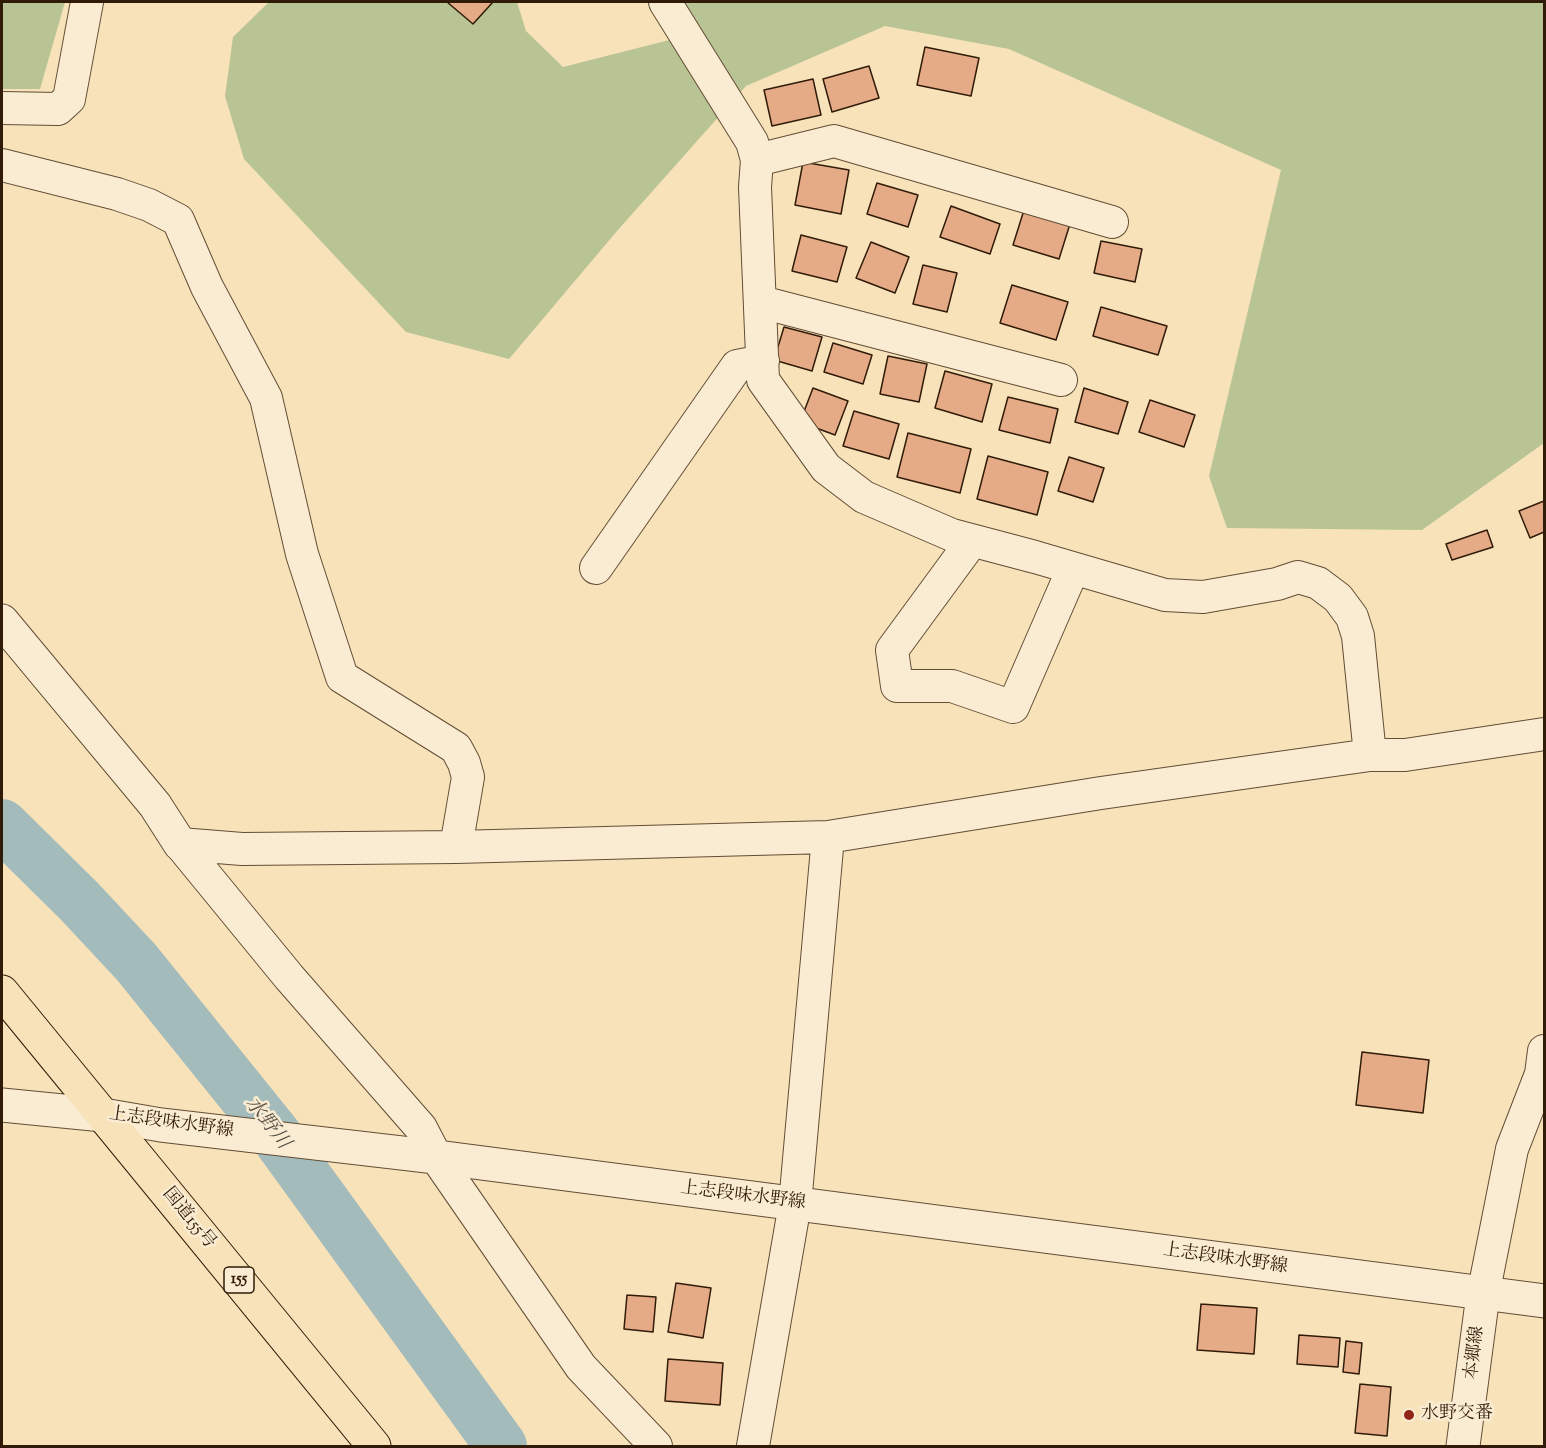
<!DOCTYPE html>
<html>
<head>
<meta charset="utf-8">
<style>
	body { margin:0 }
	#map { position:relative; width:1546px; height:1448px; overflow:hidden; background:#f8e2b9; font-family:"Sorts Mill Goudy",serif }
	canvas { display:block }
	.frame { position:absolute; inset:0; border:3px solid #301b09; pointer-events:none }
</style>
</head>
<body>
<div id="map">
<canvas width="1546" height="1448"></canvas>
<div class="frame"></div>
</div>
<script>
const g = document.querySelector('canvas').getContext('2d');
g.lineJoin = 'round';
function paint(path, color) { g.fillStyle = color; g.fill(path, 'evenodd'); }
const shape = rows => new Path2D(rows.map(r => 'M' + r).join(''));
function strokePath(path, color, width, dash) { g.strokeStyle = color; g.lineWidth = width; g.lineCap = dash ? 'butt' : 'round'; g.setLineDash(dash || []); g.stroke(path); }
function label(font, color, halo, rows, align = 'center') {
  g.font = font + ' "Sorts Mill Goudy","Noto Serif JP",serif'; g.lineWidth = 5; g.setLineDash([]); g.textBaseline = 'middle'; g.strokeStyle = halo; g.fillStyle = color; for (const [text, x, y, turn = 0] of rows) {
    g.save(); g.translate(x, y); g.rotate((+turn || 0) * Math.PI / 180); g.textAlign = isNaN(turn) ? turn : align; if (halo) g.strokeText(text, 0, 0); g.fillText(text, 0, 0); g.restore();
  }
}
const green = shape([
	[2,2,65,2,40,89,2,89],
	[269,2,517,2,526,31,563,67,697,33,682,2,1544,2,1544,443,1422,530,1227,528,1209,476,1281,170,1009,49,885,26,746,86,617,231,509,359,406,332,244,159,225,96,233,37]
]);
const river = shape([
	[2,825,79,901,136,962,274,1133,501,1446]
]);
const building = shape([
	[447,2,493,2,473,24,447,2],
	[925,47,979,58,971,96,917,85,925,47],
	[869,66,879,98,832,112,823,79,869,66],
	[813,79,821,115,772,126,764,90,813,79],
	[803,162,849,170,841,214,795,205,803,162],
	[877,183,918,195,908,227,867,214,877,183],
	[951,206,1000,224,990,254,940,237,951,206],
	[1024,210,1070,224,1059,259,1013,245,1024,210],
	[801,235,847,247,837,282,792,271,801,235],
	[1101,241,1142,249,1135,282,1094,273,1101,241],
	[871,242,909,257,895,293,856,278,871,242],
	[923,265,957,273,947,312,913,304,923,265],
	[1012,285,1068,302,1056,340,1000,323,1012,285],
	[1101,307,1167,326,1158,355,1093,336,1101,307],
	[784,327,822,337,812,371,774,360,784,327],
	[833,343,872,355,863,384,824,372,833,343],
	[888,356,927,364,919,402,880,394,888,356],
	[945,371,992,384,982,422,935,408,945,371],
	[813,388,848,401,835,435,800,422,813,388],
	[1084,388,1128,402,1118,434,1075,422,1084,388],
	[1008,397,1058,409,1050,443,999,430,1008,397],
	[1150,400,1195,415,1184,447,1139,432,1150,400],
	[854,411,899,424,889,459,843,446,854,411],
	[908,433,971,449,960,493,897,477,908,433],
	[988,456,1048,472,1037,515,977,499,988,456],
	[1069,457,1104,468,1093,502,1058,491,1069,457],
	[1544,501,1544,532,1530,538,1519,511,1544,501],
	[1487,530,1493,547,1452,560,1446,544,1487,530],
	[1362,1052,1429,1060,1423,1113,1356,1105,1362,1052],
	[676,1283,711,1288,703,1338,668,1332,676,1283],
	[627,1295,656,1297,653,1332,624,1329,627,1295],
	[1201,1304,1257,1308,1254,1354,1197,1350,1201,1304],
	[1299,1335,1340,1338,1338,1367,1297,1364,1299,1335],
	[1346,1341,1362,1343,1359,1374,1343,1372,1346,1341],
	[668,1359,723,1363,720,1405,665,1401,668,1359],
	[1360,1384,1391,1387,1387,1436,1355,1433,1360,1384]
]);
const minor = shape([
	[665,2,752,142,757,160,755,187,763,380,826,468,864,497,952,535,1035,557,1165,595,1203,597,1277,584,1298,577,1318,583,1338,598,1352,617,1358,636,1370,755],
	[2,108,58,109,69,99,87,2],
	[757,160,834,141,1112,222],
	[2,165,117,194,149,205,178,220,207,287,266,398,302,554,342,677,456,748,464,763,468,777,456,847],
	[761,302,1061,380],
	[972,541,892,650,897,686,952,686,1013,707,1073,569],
	[596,568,737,366,763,361],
	[180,844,242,849,456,847,828,837,1101,793,1370,755,1405,755,1544,734],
	[180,844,289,977,421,1128,436,1157,581,1367,656,1446],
	[1483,1295,1512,1149,1541,1074,1544,1051],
	[753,1446,795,1204,828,837]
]);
const tertiary = shape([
	[2,621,155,805,180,844],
	[2,1105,103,1115,161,1125,436,1157,1544,1301],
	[1463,1446,1483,1295]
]);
const trunk = shape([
	[2,992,374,1446]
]);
const markers = [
	[1409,1415,6,"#8f2418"]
];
const shields = [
	[239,1280,30]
];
const shieldNames = [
	["155",239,1280]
];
const streetNames = [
	["上志段味水野線",171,1124,8],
	["上志段味水野線",743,1197,7],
	["国道155号",188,1219,51],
	["上志段味水野線",1225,1260,8],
	["本郷線",1476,1353,-83]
];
const poiNames = [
	["水野交番",1421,1415]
];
const waterNames = [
	["水野川",266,1124,52]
];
paint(green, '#b8c493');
strokePath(river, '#a3bbbb', 52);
paint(building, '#e5ab86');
strokePath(building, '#301b09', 1.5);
strokePath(minor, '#624d35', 34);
strokePath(tertiary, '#624d35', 35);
strokePath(trunk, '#301b09', 35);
strokePath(minor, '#faecd2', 32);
strokePath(tertiary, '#faecd2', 33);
strokePath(trunk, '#f8e2b9', 33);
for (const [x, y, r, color] of markers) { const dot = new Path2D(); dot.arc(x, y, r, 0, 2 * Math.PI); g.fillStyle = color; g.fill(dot); strokePath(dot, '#faecd2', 2); }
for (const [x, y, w] of shields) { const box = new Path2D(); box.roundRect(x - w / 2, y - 13, w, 26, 4.5); g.fillStyle = '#faecd2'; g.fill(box); strokePath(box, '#301b09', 1.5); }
label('bold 16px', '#301b09', null, shieldNames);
label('18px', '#301b09', '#faecd2', streetNames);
label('18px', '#301b09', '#faecd2', poiNames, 'left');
label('italic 20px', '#585347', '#faecd2', waterNames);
</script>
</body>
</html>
